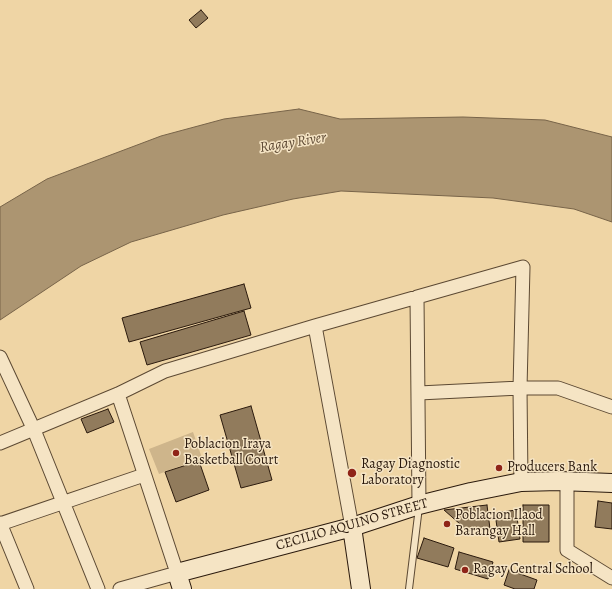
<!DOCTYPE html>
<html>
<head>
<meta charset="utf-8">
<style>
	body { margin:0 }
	canvas { display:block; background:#efd5a5 }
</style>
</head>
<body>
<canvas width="612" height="589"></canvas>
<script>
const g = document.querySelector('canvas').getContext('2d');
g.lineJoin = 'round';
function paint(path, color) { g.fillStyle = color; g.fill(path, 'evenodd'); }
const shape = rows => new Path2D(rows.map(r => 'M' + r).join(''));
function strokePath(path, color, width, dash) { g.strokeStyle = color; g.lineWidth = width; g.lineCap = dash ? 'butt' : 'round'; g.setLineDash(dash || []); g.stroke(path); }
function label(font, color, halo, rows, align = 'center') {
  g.font = font + ' Alegreya,serif'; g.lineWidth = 3; g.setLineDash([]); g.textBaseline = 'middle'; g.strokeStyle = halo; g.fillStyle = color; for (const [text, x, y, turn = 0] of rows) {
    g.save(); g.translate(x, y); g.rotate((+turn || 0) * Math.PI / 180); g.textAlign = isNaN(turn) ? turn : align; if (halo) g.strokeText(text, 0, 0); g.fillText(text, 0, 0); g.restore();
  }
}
const green = shape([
	[193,432,202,458,159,474,149,449]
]);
const water = shape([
	[299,109,340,119,463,117,545,120,612,137,612,222,574,209,493,198,341,191,293,199,223,215,131,242,81,266,0,320,0,207,47,179,161,136,224,119,299,109]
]);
const building = shape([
	[201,10,208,18,196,28,189,20,201,10],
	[244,284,251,308,129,342,122,318,244,284],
	[244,311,251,335,147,365,140,342,244,311],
	[251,406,272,480,241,488,220,415,251,406],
	[108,409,114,422,87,433,81,419,108,409],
	[199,461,209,490,176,502,165,472,199,461],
	[598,501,612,503,612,529,595,527,598,501],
	[487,505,490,529,468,531,444,510,487,505],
	[523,505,549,505,549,542,523,542,523,505],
	[516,510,520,539,499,542,495,513,516,510],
	[424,538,454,548,448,567,417,558,424,538],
	[459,552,493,562,488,579,455,569,459,552],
	[509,570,537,580,534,589,515,589,504,585,509,570]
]);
const lane = shape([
	[409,589,419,507]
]);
const street = shape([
	[417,297,419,505],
	[315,326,352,527],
	[0,357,34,430,98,589],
	[419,393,520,388,558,388,612,407],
	[118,394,177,573,120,589],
	[0,443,118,394,165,371,315,326,523,267,520,388,521,482],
	[567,482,567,550,612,578],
	[0,523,27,589],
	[0,524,144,475]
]);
const secondary = shape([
	[352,527,361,589],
	[182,589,177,573,352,527,419,505,471,492,521,482,559,481,612,483]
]);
const markers = [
	[176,453,4,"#8f2418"],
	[499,468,4,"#8f2418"],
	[352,473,5,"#8f2418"],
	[447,524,4,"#8f2418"],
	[465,570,4,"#8f2418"]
];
const poiNames = [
	["Poblacion Iraya",184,445],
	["Basketball Court",184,461],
	["Ragay Diagnostic",361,465],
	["Laboratory",361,481],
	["Producers Bank",507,468],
	["Poblacion Ilaod",455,516],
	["Barangay Hall",455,532],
	["Ragay Central School",473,570]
];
const streetNames = [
	["CECILIO AQUINO STREET",352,525,-16]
];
const waterNames = [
	["Ragay River",293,143,-9]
];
paint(green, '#ceb58b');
paint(water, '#ac9571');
strokePath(water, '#786449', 1);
paint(building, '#917b5c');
strokePath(building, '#2b1a0d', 1);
strokePath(lane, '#5c4933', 8);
strokePath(street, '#5c4933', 15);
strokePath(secondary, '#2b1a0d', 20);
strokePath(lane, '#f5e4c4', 6);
strokePath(street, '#f5e4c4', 13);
strokePath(secondary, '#f5e4c4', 18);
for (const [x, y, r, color] of markers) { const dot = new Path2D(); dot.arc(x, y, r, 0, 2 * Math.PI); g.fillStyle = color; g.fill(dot); strokePath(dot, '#f5e4c4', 1.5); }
label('14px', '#2b1a0d', '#f5e4c4', poiNames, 'left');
label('14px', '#2b1a0d', '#f5e4c4', streetNames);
label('italic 15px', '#5f4b35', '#f5e4c4', waterNames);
</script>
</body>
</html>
